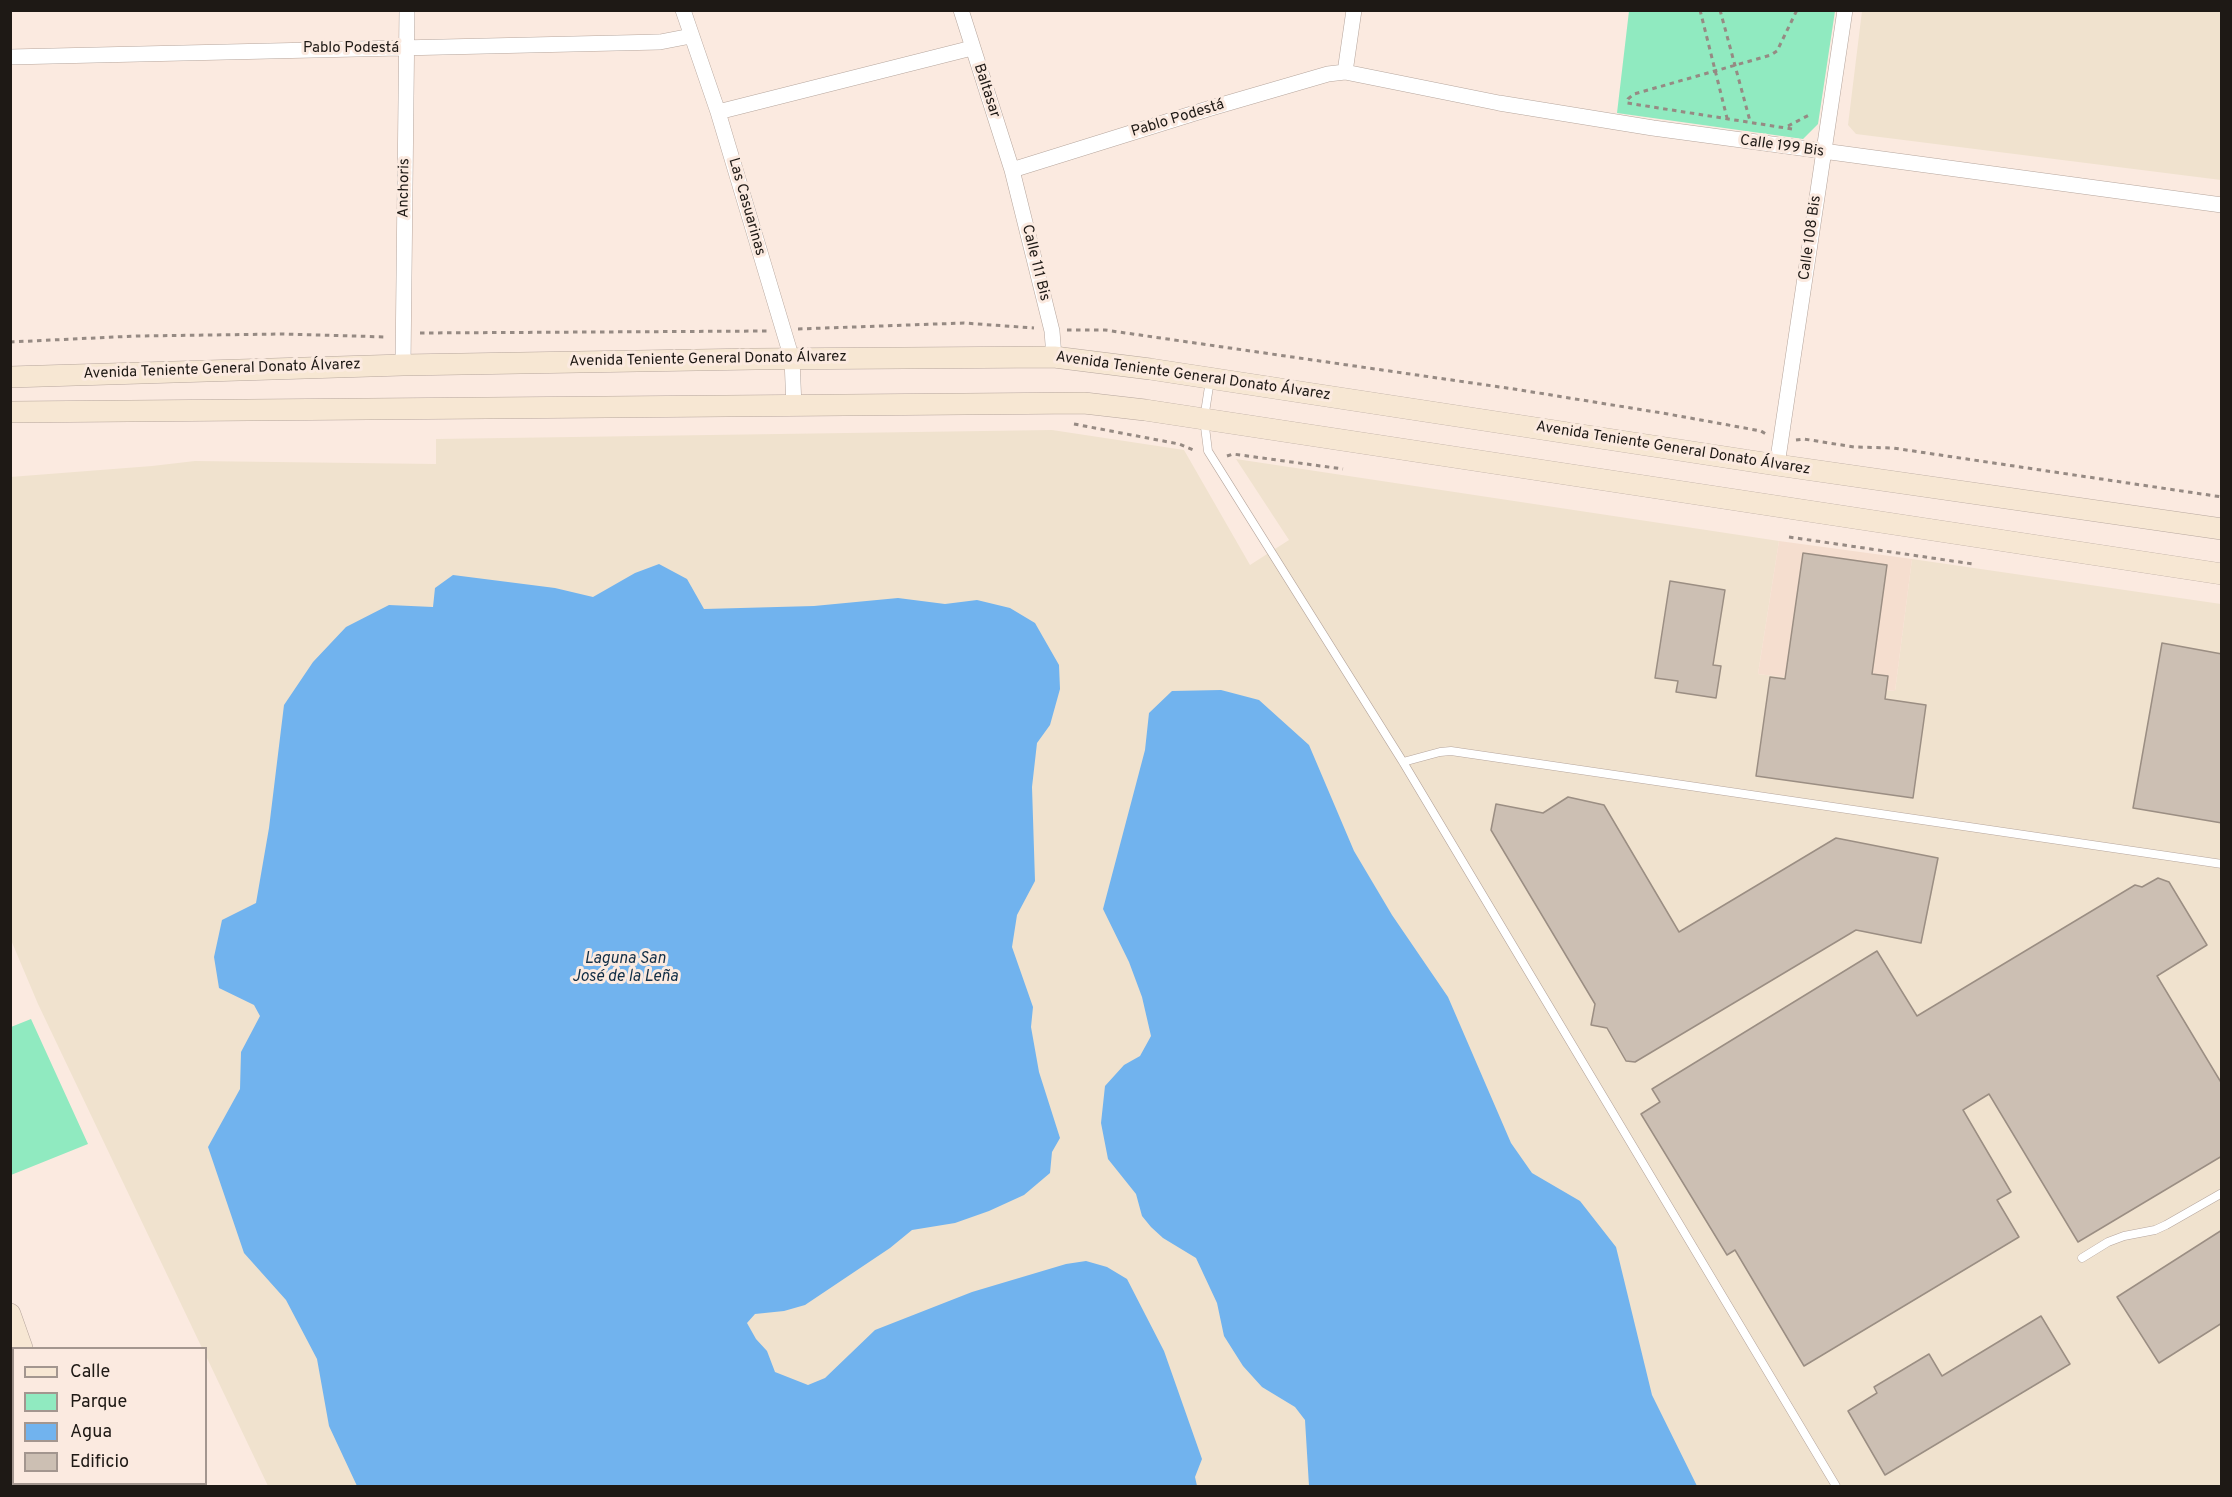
<!DOCTYPE html>
<html>
<head>
<meta charset="utf-8">
<style>
	body { margin:0 }
	#map { position:relative; width:2232px; height:1497px; overflow:hidden; background:#fbeae0; font-family:Overpass,sans-serif }
	canvas { display:block }
	.frame { position:absolute; inset:0; border:12px solid #1e1915; pointer-events:none }
	.legend { position:absolute; left:12px; top:1347px; width:195px; height:138px; box-sizing:border-box; background:#fbeae0; border:2px solid #a3968f; margin:0; padding:8px 10px; list-style:none; font-size:18px; color:#1e1915 }
	.legend li { display:flex; align-items:center; gap:12px; height:30px }
	.legend b { width:30px; border:2px solid #a3968f }
</style>
</head>
<body>
<div id="map">
<canvas width="2232" height="1497"></canvas>
<div class="frame"></div>
<ul class="legend">
<li><b style="height:8px;background:#f7e7d3"></b>Calle</li>
<li><b style="height:16px;background:#90eac0"></b>Parque</li>
<li><b style="height:16px;background:#71b3ee"></b>Agua</li>
<li><b style="height:16px;background:#ccbfb3"></b>Edificio</li>
</ul>
</div>
<script>
const g = document.querySelector('canvas').getContext('2d');
g.lineJoin = 'round';
function paint(path, color) { g.fillStyle = color; g.fill(path, 'evenodd'); }
const shape = rows => new Path2D(rows.map(r => 'M' + r).join(''));
function strokePath(path, color, width, dash) { g.strokeStyle = color; g.lineWidth = width; g.lineCap = dash ? 'butt' : 'round'; g.setLineDash(dash || []); g.stroke(path); }
function label(font, color, halo, rows, align = 'center') {
  g.font = font + ' Overpass,sans-serif'; g.lineWidth = 6; g.setLineDash([]); g.textBaseline = 'middle'; g.strokeStyle = halo; g.fillStyle = color; for (const [text, x, y, turn = 0] of rows) {
    g.save(); g.translate(x, y); g.rotate((+turn || 0) * Math.PI / 180); g.textAlign = isNaN(turn) ? turn : align; if (halo) g.strokeText(text, 0, 0); g.fillText(text, 0, 0); g.restore();
  }
}
const industrial = shape([
	[1862,11,2221,11,2221,180,1856,134,1848,125],
	[1052,430,1184,450,1250,565,1289,540,1236,459,1779,541,1758,674,1895,691,1912,559,2221,604,2221,1486,268,1486,206,1356,206,1348,202,1348,38,1004,11,940,10,477,152,466,195,461,436,464,436,439]
]);
const built = shape([
	[1779,541,1912,559,1895,691,1758,674]
]);
const green = shape([
	[1629,11,1835,11,1818,124,1803,139,1617,113],
	[31,1019,88,1144,11,1175,11,1027]
]);
const water = shape([
	[659,564,687,579,704,609,814,606,898,598,945,604,977,600,1010,608,1035,623,1059,665,1060,689,1050,725,1037,743,1032,787,1035,881,1017,915,1012,947,1033,1007,1031,1027,1039,1072,1060,1138,1052,1152,1050,1173,1024,1195,989,1211,955,1223,912,1230,890,1248,805,1305,784,1311,755,1314,747,1323,756,1339,767,1351,775,1372,808,1385,825,1378,875,1330,972,1292,1066,1264,1086,1261,1107,1267,1127,1279,1164,1351,1202,1459,1195,1477,1197,1486,357,1486,329,1426,317,1359,286,1300,244,1253,208,1147,240,1089,241,1052,260,1016,254,1005,219,988,214,957,222,920,256,903,269,828,284,705,313,662,346,627,389,605,433,607,435,588,453,575,555,588,593,597,635,573],
	[1221,690,1259,700,1309,745,1354,851,1392,915,1448,997,1511,1143,1532,1173,1580,1201,1616,1247,1652,1395,1697,1486,1309,1486,1305,1420,1295,1407,1262,1387,1243,1366,1224,1336,1217,1303,1196,1258,1163,1238,1151,1227,1142,1216,1136,1194,1108,1159,1101,1123,1105,1086,1124,1065,1140,1056,1151,1036,1142,997,1129,962,1103,909,1145,750,1149,713,1172,691]
]);
const building = shape([
	[1803,553,1887,565,1872,674,1888,676,1885,699,1926,705,1913,798,1756,776,1770,677,1785,679,1803,553],
	[1670,581,1725,590,1713,665,1721,666,1716,698,1676,692,1678,681,1655,678,1670,581],
	[2162,643,2222,654,2222,823,2133,808,2162,643],
	[1568,797,1604,805,1679,932,1836,838,1938,858,1921,943,1856,930,1635,1062,1626,1061,1607,1028,1591,1025,1595,1004,1491,830,1496,804,1543,813,1568,797],
	[2158,878,2169,882,2207,945,2157,976,2222,1084,2222,1156,2078,1242,1989,1094,1963,1110,2011,1192,1997,1200,2019,1237,1804,1366,1735,1250,1727,1255,1641,1114,1660,1102,1652,1089,1877,951,1917,1016,2135,885,2142,887,2158,878],
	[2222,1230,2222,1323,2159,1363,2117,1297,2222,1230],
	[2041,1316,2070,1364,1885,1475,1848,1411,1877,1393,1874,1387,1929,1354,1942,1376,2041,1316]
]);
const path = shape([
	[1700,10,1727,118],
	[1720,10,1750,121],
	[1788,126,1811,114],
	[1792,129,1627,103,1628,99,1634,94,1771,55,1777,51,1797,10],
	[798,329,964,323,1034,328],
	[1067,330,1105,330,1514,389,1668,414,1761,431,1766,434],
	[420,333,767,331],
	[10,342,136,336,283,334,387,337],
	[1074,424,1179,444,1196,451],
	[1796,440,1804,439,1854,447,1893,448,2222,497],
	[1227,456,1233,454,1343,469],
	[1789,537,1973,564]
]);
const lane = shape([
	[1210,380,1204,419,1208,451,1403,762,1836,1486],
	[1403,762,1440,752,1451,751,2222,864],
	[2082,1258,2108,1242,2124,1236,2155,1230,2166,1225,2222,1193]
]);
const street = shape([
	[683,10,718,112,792,359,794,407],
	[961,10,1012,170,1052,331,1054,357],
	[10,57,660,42,691,36],
	[1345,72,1354,10],
	[718,112,972,48],
	[1012,170,1211,108,1328,74,1345,72,1499,103,1653,128,2222,205],
	[403,365,407,10],
	[1777,465,1845,10],
	[10,1428,14,1427]
]);
const secondary = shape([
	[10,377,403,365,755,359,1054,357,1150,369,1777,465,2222,529],
	[10,412,1084,403,1145,410,2222,574],
	[10,1314,22,1348],
	[10,1385,14,1394],
	[44,1484,45,1486],
	[68,1484,69,1486]
]);
const streetNames = [
	["Pablo Podestá",351,49],
	["Baltasar",986,91,72],
	["Pablo Podestá",1178,119,-17],
	["Calle 199 Bis",1782,147,8],
	["Anchoris",405,188,-89],
	["Las Casuarinas",746,207,74],
	["Calle 108 Bis",1811,238,-82],
	["Calle 111 Bis",1035,263,76],
	["Avenida Teniente General Donato Álvarez",708,360,-1],
	["Avenida Teniente General Donato Álvarez",222,370,-2],
	["Avenida Teniente General Donato Álvarez",1193,377,8],
	["Avenida Teniente General Donato Álvarez",1673,449,9]
];
const waterNames = [
	["Laguna San",625,960],
	["José de la Leña",625,978]
];
paint(industrial, '#f0e2ce');
paint(built, '#f5decf');
paint(green, '#90eac0');
paint(water, '#71b3ee');
paint(building, '#ccbfb3');
strokePath(building, '#9b8e83', 1.5);
strokePath(lane, '#b6a69d', 9);
strokePath(street, '#b6a69d', 16);
strokePath(secondary, '#b6a69d', 22);
strokePath(path, '#968a83', 3, [4.5, 4.5]);
strokePath(lane, '#fff', 8);
strokePath(street, '#fff', 15);
strokePath(secondary, '#f7e7d3', 21);
label('15px', '#1e1915', '#fbeae0', streetNames);
label('italic 16px', '#102d45', '#fbeae0', waterNames);
</script>
</body>
</html>
